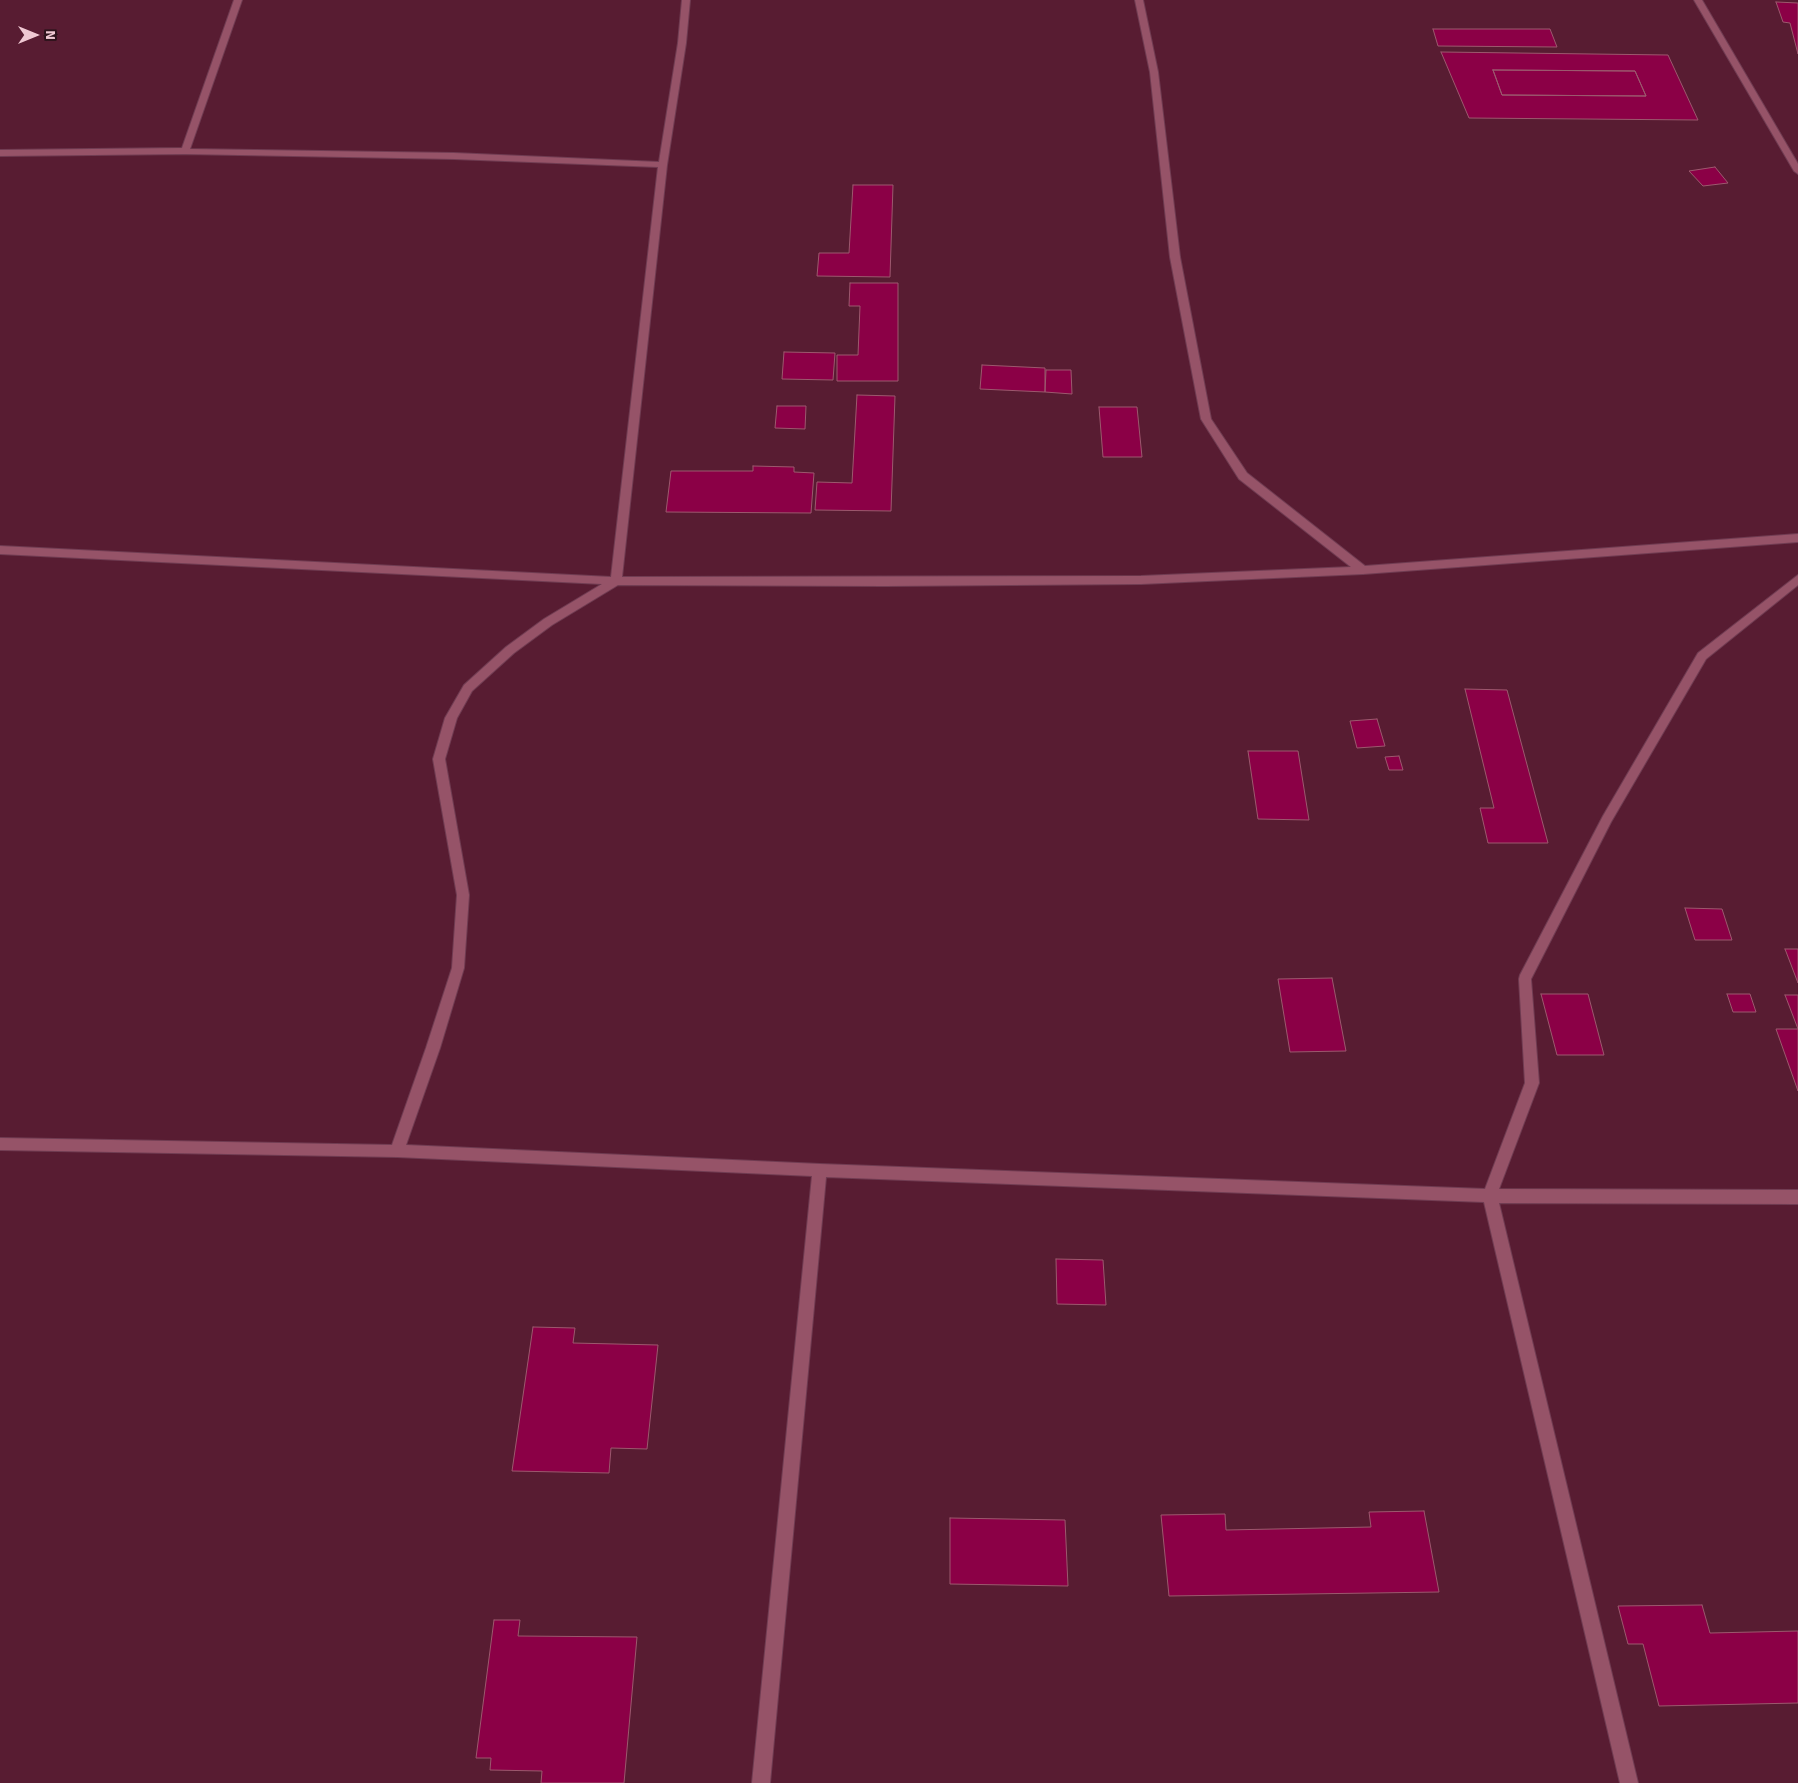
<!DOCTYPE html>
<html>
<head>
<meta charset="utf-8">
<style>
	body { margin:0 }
	#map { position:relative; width:1798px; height:1783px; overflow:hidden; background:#581c32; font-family:Signika,sans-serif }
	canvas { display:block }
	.north { position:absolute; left:10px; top:10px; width:50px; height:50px; -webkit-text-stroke:4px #2d121b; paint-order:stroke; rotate:90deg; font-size:14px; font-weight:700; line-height:20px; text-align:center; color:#efc8d3 }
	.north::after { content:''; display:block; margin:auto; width:18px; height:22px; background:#efc8d3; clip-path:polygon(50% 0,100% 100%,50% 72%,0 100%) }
</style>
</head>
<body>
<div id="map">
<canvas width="1798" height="1783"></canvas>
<div class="north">N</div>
</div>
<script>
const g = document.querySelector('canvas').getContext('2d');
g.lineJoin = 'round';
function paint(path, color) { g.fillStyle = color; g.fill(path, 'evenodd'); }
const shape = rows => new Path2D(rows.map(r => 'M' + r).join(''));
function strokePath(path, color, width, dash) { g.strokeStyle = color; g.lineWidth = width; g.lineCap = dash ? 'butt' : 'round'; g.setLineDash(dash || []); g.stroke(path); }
const building = shape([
	[1776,2,1798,3,1798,54,1790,23,1783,22,1776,2],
	[1433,29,1550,29,1557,47,1438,46,1433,29],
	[1441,52,1668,55,1698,120,1469,118,1441,52],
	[1493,70,1635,71,1646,96,1502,95,1493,70],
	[1493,70,1635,71,1646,96,1502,95,1493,70],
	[1715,167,1728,183,1703,186,1689,171,1715,167],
	[853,185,893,185,890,277,817,276,819,253,849,253,853,185],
	[850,283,898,283,898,381,837,381,837,355,858,355,860,306,849,306,850,283],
	[784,352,835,353,833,380,782,379,784,352],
	[982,365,1045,368,1045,392,980,389,982,365],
	[1046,370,1071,370,1072,394,1045,392,1046,370],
	[857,395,895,396,891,511,815,510,817,482,852,483,857,395],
	[777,406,806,406,805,429,775,428,777,406],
	[1099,407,1137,407,1142,457,1103,457,1099,407],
	[753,466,794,467,794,472,814,473,811,513,666,512,671,471,753,471,753,466],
	[1465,689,1507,690,1548,843,1488,843,1480,808,1494,808,1465,689],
	[1377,719,1385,746,1357,748,1350,721,1377,719],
	[1248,751,1298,751,1309,820,1258,819,1248,751],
	[1399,756,1403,770,1389,770,1385,757,1399,756],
	[1685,908,1722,909,1732,940,1695,940,1685,908],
	[1785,949,1798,949,1798,983,1785,949],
	[1332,978,1346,1051,1290,1052,1278,979,1332,978],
	[1541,994,1588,994,1604,1055,1557,1055,1541,994],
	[1727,994,1750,994,1756,1012,1733,1012,1727,994],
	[1785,995,1798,995,1798,1091,1776,1029,1798,1029,1785,995],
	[1056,1259,1103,1260,1106,1305,1057,1304,1056,1259],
	[533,1327,575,1328,573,1343,658,1345,647,1449,611,1448,609,1473,512,1471,533,1327],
	[1424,1511,1439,1592,1169,1596,1161,1515,1225,1514,1226,1530,1371,1527,1369,1512,1424,1511],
	[950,1518,1065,1520,1068,1586,950,1584,950,1518],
	[1702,1605,1710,1633,1798,1631,1798,1703,1659,1706,1643,1644,1628,1644,1618,1606,1702,1605],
	[494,1620,520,1620,518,1636,637,1637,624,1783,541,1783,542,1771,490,1770,491,1758,476,1758,494,1620]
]);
const minor = shape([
	[234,0,242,0,190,149,454,153,659,162,678,43,682,0,690,0,686,43,667,165,622,577,1141,576,1351,567,1239,479,1201,419,1170,257,1150,72,1135,0,1143,0,1158,72,1180,257,1211,419,1247,473,1365,566,1798,534,1798,542,1363,574,1141,584,885,586,618,585,552,625,514,653,472,691,457,718,445,759,469,895,464,968,440,1048,406,1145,820,1164,1485,1189,1525,1083,1519,979,1520,975,1603,816,1698,653,1798,575,1798,585,1706,659,1611,822,1531,979,1539,1083,1499,1189,1798,1190,1798,1204,1499,1203,1638,1783,1620,1783,1484,1202,826,1177,770,1783,752,1783,812,1176,397,1157,0,1150,0,1138,392,1145,426,1048,452,968,457,895,433,759,445,718,464,685,506,647,544,619,602,584,0,554,0,546,611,577,658,167,454,159,185,154,0,156,0,150,182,148,234,0],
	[1694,0,1702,0,1798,164,1798,174,1794,171,1694,0]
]);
paint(building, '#8b0046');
strokePath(building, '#9c596e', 1);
strokePath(minor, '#703c52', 2);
paint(minor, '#965368');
</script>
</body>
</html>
